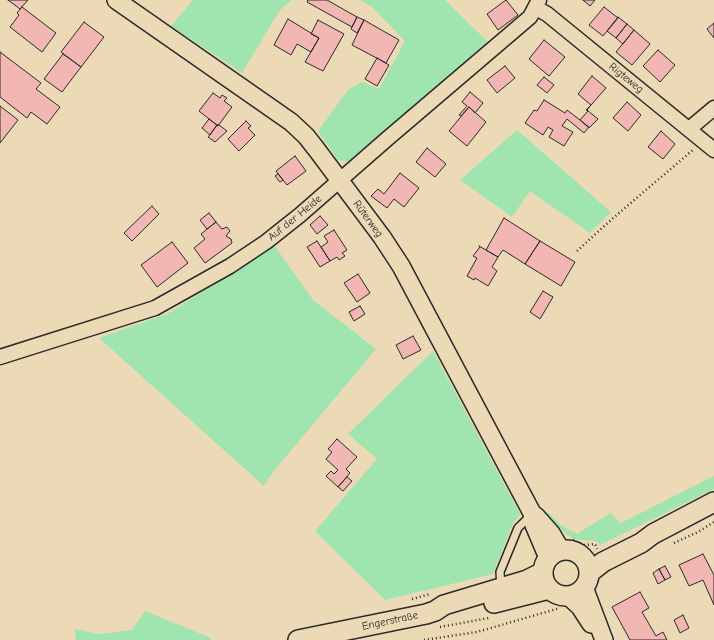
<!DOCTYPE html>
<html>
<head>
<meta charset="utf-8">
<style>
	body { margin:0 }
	canvas { display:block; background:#ecdab7 }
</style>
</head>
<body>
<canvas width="714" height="640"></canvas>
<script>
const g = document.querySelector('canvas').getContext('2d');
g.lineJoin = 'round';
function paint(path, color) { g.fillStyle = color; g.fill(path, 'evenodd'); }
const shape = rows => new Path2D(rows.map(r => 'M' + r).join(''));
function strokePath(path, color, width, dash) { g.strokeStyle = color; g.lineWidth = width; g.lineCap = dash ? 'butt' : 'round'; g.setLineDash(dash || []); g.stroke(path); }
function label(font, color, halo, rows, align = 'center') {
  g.font = font + ' "Comic Neue",sans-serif'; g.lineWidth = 3; g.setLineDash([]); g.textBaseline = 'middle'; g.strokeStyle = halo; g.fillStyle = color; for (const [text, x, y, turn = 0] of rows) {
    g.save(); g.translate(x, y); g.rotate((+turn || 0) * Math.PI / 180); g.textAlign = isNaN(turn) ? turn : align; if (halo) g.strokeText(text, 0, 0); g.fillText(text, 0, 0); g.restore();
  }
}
const green = shape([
	[193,0,292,0,280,10,242,73,171,26],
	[360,0,445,0,489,43,349,162,338,160,318,131,348,90,362,82,379,89,405,41,372,7],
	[517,130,611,212,590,233,530,191,512,217,460,180],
	[274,245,313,300,376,349,273,472,264,486,99,338,169,313],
	[433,351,520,514,512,525,493,574,385,600,315,531,377,459,348,434],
	[714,476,714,489,600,545,596,541,574,539,559,529,545,512,549,513,562,526,577,534,610,513,621,523],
	[145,611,211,638,211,640,76,640,75,629,100,634,132,630]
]);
const building = shape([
	[8,0,28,0,20,9,8,0],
	[308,0,327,0,357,17,352,27,307,2,308,0],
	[506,0,518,15,498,30,487,14,506,0],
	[583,0,595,0,590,6,583,0],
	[22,7,56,33,42,52,10,27,19,15,17,13,22,7],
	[604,7,618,18,603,36,589,25,604,7],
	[357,17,364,20,357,33,351,29,357,17],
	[618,17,627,24,616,38,607,31,618,17],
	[288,19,319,38,311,52,297,44,291,55,274,45,288,19],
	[318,20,344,34,323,71,305,62,319,38,311,34,318,20],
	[364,20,399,40,386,63,352,45,364,20],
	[84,22,104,37,81,67,61,52,84,22],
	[714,23,714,38,707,29,714,23],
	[627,24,634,30,623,44,616,38,627,24],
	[634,30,650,44,632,65,616,52,634,30],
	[544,40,565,57,549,76,529,59,544,40],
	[658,50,675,65,660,82,643,66,658,50],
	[0,52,41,83,36,89,60,107,47,124,31,112,27,118,0,97,0,52],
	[63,54,81,67,62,92,44,79,63,54],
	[377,58,389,65,377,86,365,79,377,58],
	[505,66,515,78,497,93,487,80,505,66],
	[592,76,606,88,591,105,578,94,592,76],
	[544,77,554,85,547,93,537,85,544,77],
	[470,92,483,103,475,113,469,107,461,116,459,115,467,106,462,102,470,92],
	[213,93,220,98,222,95,227,98,224,101,232,107,218,126,199,111,213,93],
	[544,100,565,113,567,110,589,127,584,133,567,119,562,126,573,132,564,146,549,137,553,130,548,127,543,135,525,123,534,110,537,111,544,100],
	[627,102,641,115,628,131,613,118,627,102],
	[591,105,587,110,598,119,589,128,580,120,588,111,586,110,591,105],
	[0,106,18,120,0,143,0,106],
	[469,107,486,122,467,146,449,131,469,107],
	[209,119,217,125,210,135,202,128,209,119],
	[246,121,251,126,248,128,255,135,239,151,228,139,246,121],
	[217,125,219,125,227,131,215,142,208,137,217,125],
	[661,131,675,144,663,159,648,147,661,131],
	[427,148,446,164,435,177,416,162,427,148],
	[295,156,306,171,287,185,276,171,295,156],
	[400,173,419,188,404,207,394,199,387,208,371,196,378,189,384,194,400,173],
	[278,174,283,180,280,182,275,176,278,174],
	[152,206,159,214,132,241,124,233,152,206],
	[209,213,216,222,207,229,200,220,209,213],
	[320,216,328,225,317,234,310,225,320,216],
	[504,218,540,241,525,264,503,250,498,257,486,250,504,218],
	[216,222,222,229,227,227,230,231,226,236,231,239,232,243,205,263,194,248,205,239,201,234,216,222],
	[334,230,347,250,342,253,345,256,339,260,337,257,330,261,321,247,328,242,324,236,334,230],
	[317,241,330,261,320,267,307,247,317,241],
	[540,241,575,262,561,286,525,264,540,241],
	[172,242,188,263,157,287,141,265,172,242],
	[479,246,498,257,492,267,497,271,488,286,475,278,474,280,467,276,477,258,473,256,480,247,479,246],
	[358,274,370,293,357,302,344,283,358,274],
	[543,291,553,297,540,319,530,312,543,291],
	[360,306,365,314,354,321,349,312,360,306],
	[413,336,421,350,403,359,396,345,413,336],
	[337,439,357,457,346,469,350,473,338,487,326,476,331,471,334,474,338,470,326,459,332,452,328,449,337,439],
	[347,477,352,481,343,491,338,487,347,477],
	[703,554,714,575,714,605,703,580,689,586,679,565,703,554],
	[665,566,671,577,665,580,659,569,665,566],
	[659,569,665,580,658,584,653,573,659,569],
	[640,592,649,608,642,612,656,636,663,632,667,640,630,640,612,607,640,592],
	[683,615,689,628,680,633,674,620,683,615]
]);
const path = shape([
	[577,251,612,219,694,149],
	[573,540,584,545,595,544,597,549],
	[674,543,698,532,714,522],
	[412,599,430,594],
	[440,627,489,618],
	[424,640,477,632,560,608]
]);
const service = shape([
	[501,588,500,572,518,528,531,515]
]);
const minor = shape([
	[536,8,547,14,714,150],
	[689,129,714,108],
	[0,357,155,308,230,266,266,242,300,215,387,139,530,17,539,0]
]);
const tertiary = shape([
	[116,0,291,122,306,136,317,150,382,237,401,266,532,513,534,525,548,558],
	[536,516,551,533,561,550],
	[584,587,604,640],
	[568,596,580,607,591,624]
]);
const secondary = shape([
	'543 573a23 23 0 1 1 46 0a23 23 0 1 1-46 0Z',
	[589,573,603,562,641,543,653,534,714,502],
	[494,603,549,589],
	[298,640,426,614,435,611,444,605,527,580,543,572]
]);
const streetNames = [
	["Rigteweg",626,78,39],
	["Auf der Heide",295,218,-39],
	["Rüterweg",368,219,54],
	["Engerstraße",390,621,-12]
];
paint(green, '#a0e4af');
paint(building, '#f2b7b2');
strokePath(building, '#2b2b2b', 1);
strokePath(service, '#2b2b2b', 10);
strokePath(minor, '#2b2b2b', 17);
strokePath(tertiary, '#2b2b2b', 20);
strokePath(secondary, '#2b2b2b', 22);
strokePath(path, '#2b2b2b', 2.5, [1, 3]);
strokePath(service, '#ecdab7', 7);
strokePath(minor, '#ecdab7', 14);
strokePath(tertiary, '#ecdab7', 17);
strokePath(secondary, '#ecdab7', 19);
label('11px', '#2b2b2b', '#ecdab7', streetNames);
</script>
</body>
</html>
